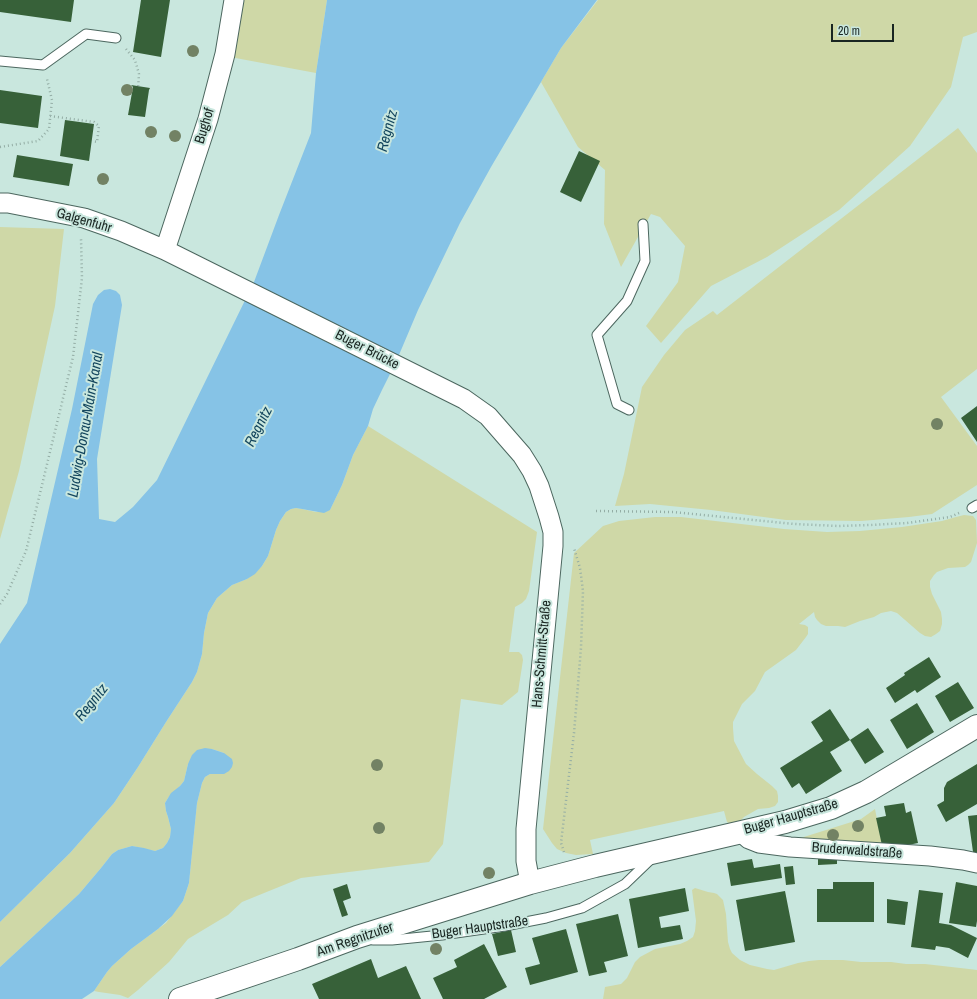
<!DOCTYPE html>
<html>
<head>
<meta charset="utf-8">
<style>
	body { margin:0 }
	#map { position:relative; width:977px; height:999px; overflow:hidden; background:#c9e7de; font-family:"Archivo Narrow",sans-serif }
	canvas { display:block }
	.scale { position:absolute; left:831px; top:24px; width:63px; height:18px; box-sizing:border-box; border:2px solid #192521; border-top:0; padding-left:5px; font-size:12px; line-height:14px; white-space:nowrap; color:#192521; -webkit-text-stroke:3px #c9e7de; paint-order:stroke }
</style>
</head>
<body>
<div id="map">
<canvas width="977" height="999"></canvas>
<div class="scale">20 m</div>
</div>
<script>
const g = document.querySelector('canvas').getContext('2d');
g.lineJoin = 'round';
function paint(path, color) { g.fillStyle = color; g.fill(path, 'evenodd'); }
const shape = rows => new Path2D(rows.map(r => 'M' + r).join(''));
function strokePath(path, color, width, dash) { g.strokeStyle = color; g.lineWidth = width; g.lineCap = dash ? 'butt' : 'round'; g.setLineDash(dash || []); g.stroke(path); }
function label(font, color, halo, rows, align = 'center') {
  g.font = font + ' "Archivo Narrow",sans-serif'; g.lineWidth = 4; g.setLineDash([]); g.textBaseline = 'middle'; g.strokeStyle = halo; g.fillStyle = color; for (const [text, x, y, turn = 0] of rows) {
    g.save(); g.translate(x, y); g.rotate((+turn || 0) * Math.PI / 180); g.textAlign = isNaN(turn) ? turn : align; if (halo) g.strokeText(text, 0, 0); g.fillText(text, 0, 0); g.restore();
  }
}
const green = shape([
	[239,0,327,0,316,73,230,57],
	[598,0,977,0,977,32,963,37,951,87,910,146,839,210,767,257,711,286,661,343,646,326,678,282,685,246,660,217,651,214,621,267,604,224,605,170,578,147,541,82,561,48],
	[958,128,977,153,977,369,941,397,977,446,977,485,932,514,909,517,861,521,786,520,711,510,650,504,615,506,624,474,642,387,664,355,685,330,713,311,717,315],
	[0,227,64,229,55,306,19,471,0,539],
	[368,426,537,532,529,591,526,599,522,603,515,607,509,652,519,652,522,655,523,660,518,692,502,705,461,699,443,844,429,862,301,878,242,902,228,915,188,939,169,962,138,990,128,998,120,995,99,992,94,991,107,972,112,966,131,949,166,923,183,901,189,883,197,803,202,783,205,777,210,774,224,774,224,753,212,749,188,764,184,781,180,786,168,798,165,803,166,811,168,817,171,829,170,837,167,843,163,848,155,851,132,846,118,850,112,854,101,868,79,894,0,967,0,922,70,853,114,803,138,767,166,722,192,682,197,672,202,654,204,633,208,613,217,598,232,585,247,579,262,566,268,556,276,530,280,521,286,512,291,509,296,508,302,509,316,512,330,510,342,485,353,455],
	[964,515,973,516,976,520,977,543,971,562,968,565,965,567,948,568,937,572,934,575,930,581,930,587,932,594,941,612,942,619,942,624,940,631,936,634,931,637,925,636,920,633,897,613,891,611,881,613,874,617,860,621,845,627,838,626,826,626,821,624,817,620,815,617,814,612,799,624,805,625,808,627,808,634,806,637,796,650,765,672,755,691,742,704,733,722,733,728,734,741,746,764,757,774,772,786,777,791,778,796,778,802,775,806,769,808,758,809,744,817,740,821,738,825,733,826,727,822,724,811,590,840,593,854,576,855,566,853,557,849,552,843,543,829,574,553,603,526,619,521,655,517,681,517,784,529,827,532,860,531,902,527,942,521,956,517],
	[875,809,883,850,788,842,861,819],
	[695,888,708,892,714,893,717,894,723,900,726,914,728,942,730,949,732,953,740,960,750,965,767,969,774,970,798,963,809,961,819,960,843,960,861,962,891,962,906,964,925,964,969,969,977,970,977,999,603,999,605,987,621,984,627,978,635,962,640,957,655,949,680,944,687,941,693,937,695,931,696,921,692,890]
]);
const water = shape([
	[327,0,597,0,561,48,491,167,460,223,418,310,396,362,382,390,373,409,368,426,353,455,342,485,330,510,324,513,302,509,296,508,291,509,286,512,280,521,276,530,268,556,262,566,255,574,247,579,232,585,217,598,208,613,204,633,202,654,197,672,192,682,166,722,138,767,114,803,70,853,0,922,0,644,27,603,72,409,93,304,98,295,104,290,110,289,116,291,120,295,122,305,97,459,99,519,115,522,133,507,157,480,254,282,279,215,311,133,316,73],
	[205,748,212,749,224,753,232,759,233,763,232,767,229,771,224,774,210,774,205,777,202,783,197,803,189,883,183,901,172,916,158,929,131,949,112,966,107,972,94,991,82,999,0,999,0,967,79,894,101,868,112,854,118,850,132,846,144,848,155,851,163,848,167,843,170,837,171,829,168,817,166,811,165,803,171,793,180,786,184,781,188,764,192,755,197,750]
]);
const building = shape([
	[0,0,74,0,71,22,0,12],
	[141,0,170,0,161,57,133,52],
	[131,85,150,88,149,90,145,117,128,115,133,87],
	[0,90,42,96,38,128,0,123],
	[65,120,94,124,89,161,60,156],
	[579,151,600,161,581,202,560,192],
	[17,155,73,164,69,186,13,177],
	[977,406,977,442,961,418],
	[929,657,941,677,917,693,915,690,895,703,886,688,905,675,904,673],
	[958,682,974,708,950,722,935,696],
	[917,703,934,732,907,749,890,720],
	[830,709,850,740,868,728,884,752,865,764,850,740,830,752,842,771,806,794,799,783,792,788,780,768,823,741,811,722],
	[977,764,977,804,946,822,937,805,944,801,944,788,947,782],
	[904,803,906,813,911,811,918,843,883,850,876,818,886,816,884,806],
	[977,815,977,859,974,859,968,816],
	[818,855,837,855,837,864,818,865],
	[752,859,754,868,780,864,782,878,731,886,727,863],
	[793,866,795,884,786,885,784,867],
	[833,882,874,882,874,922,817,922,817,889,833,889],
	[956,882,977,886,977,921,976,927,949,923],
	[347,884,351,898,343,901,348,915,342,917,333,889],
	[685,888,689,911,659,917,661,928,680,925,683,939,638,948,629,899],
	[919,890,943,893,939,923,951,925,977,938,968,958,949,948,936,946,935,950,911,947],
	[785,891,795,942,745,951,736,900],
	[887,899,908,902,905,925,887,923],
	[618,914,628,956,604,962,607,972,589,976,576,924],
	[566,929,578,972,530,985,525,968,540,964,532,938],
	[511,930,516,952,498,956,492,934],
	[484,944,507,987,484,999,443,999,433,978,457,967,454,960],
	[371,959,378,978,406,966,421,999,319,999,312,984]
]);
const path = shape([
	[126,49,135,60,139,74,138,89],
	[50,116,94,122,99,126,97,142,92,141],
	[0,147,38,141,49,129,52,100,47,79],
	[596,511,673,512,794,524,839,526,870,525,907,523,950,517,959,513],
	[0,604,7,594,26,551,73,357,82,278,81,238],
	[564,852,561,843,574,733,581,648,583,591,580,568,574,548]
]);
const lane = shape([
	[0,61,43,65,86,34,116,38],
	[629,410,617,404,597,335,627,301,645,261,643,224],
	[972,508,977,505],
	[373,940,392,940,442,935,505,926,546,918,582,908,625,884,651,859]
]);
const street = shape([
	[0,203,8,203,84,218,121,231,165,250,464,399,488,416,522,455,532,471,539,486,549,517,553,532,553,546,526,829,526,861,530,883],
	[165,250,170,235,208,119,225,54,234,0],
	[741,832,749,839,759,843,790,847,930,856,963,860,977,863]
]);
const secondary = shape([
	[180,999,298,959,357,937,530,883,595,866,785,822,831,808,866,792,977,726]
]);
const trees = [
	[193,51],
	[127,90],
	[151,132],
	[175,136],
	[103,179],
	[937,424],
	[377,765],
	[858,826],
	[379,828],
	[833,835],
	[489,873],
	[436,949]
];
const streetNames = [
	["Bughof",205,126,-73],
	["Galgenfuhr",84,221,16],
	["Buger Brücke",367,350,27],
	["Hans-Schmitt-Straße",542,654,-85],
	["Buger Hauptstraße",791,817,-16],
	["Bruderwaldstraße",857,851,4],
	["Buger Hauptstraße",480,928,-8],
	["Am Regnitzufer",355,940,-19]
];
const waterNames = [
	["Regnitz",388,131,-75],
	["Ludwig-Donau-Main-Kanal",86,425,-80],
	["Regnitz",259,427,-63],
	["Regnitz",92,703,-51]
];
paint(green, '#cfd8a7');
paint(water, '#86c3e6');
paint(building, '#376139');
strokePath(lane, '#4c675f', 11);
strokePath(street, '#4c675f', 21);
strokePath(secondary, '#4c675f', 24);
strokePath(path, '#94ada5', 2.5, [1, 3]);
strokePath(lane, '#fff', 9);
strokePath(street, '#fff', 19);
strokePath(secondary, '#fff', 22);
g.fillStyle = '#728264';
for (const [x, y] of trees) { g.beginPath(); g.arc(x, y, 6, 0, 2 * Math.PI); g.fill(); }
label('14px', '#192521', '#c9e7de', streetNames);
label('italic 15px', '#14465e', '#c9e7de', waterNames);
</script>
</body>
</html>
